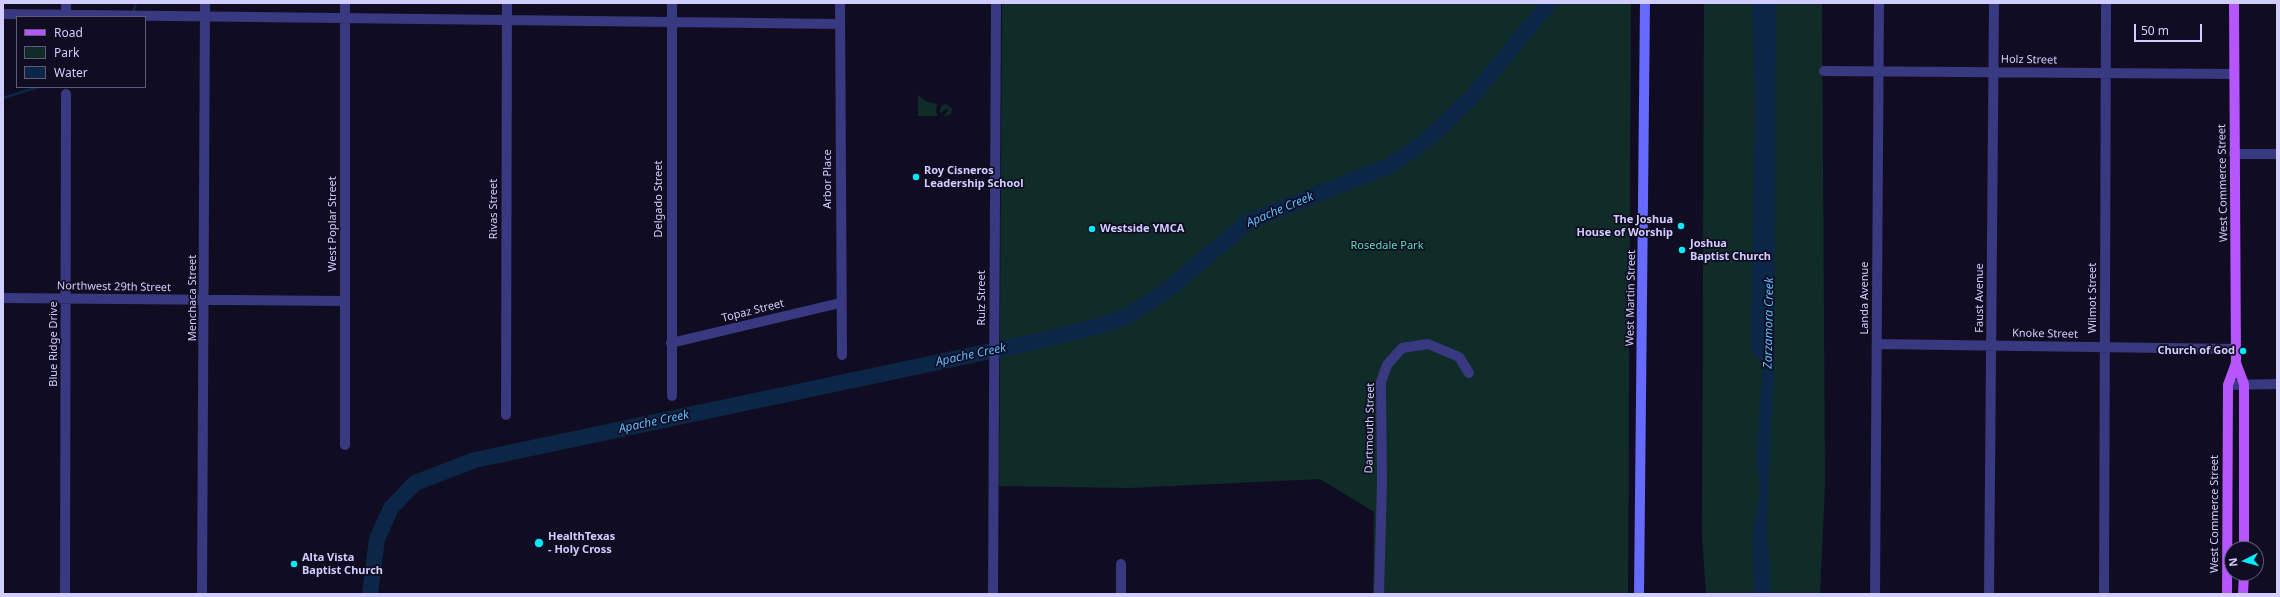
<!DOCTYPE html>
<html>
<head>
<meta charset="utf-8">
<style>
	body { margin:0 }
	#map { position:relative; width:2280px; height:597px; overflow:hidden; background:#100d22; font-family:"Noto Sans",sans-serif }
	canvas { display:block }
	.frame { position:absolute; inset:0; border:4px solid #d1ceff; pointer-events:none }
	.legend { position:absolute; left:16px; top:16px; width:130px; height:72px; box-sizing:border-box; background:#100d22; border:1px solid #5d5a7a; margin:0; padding:5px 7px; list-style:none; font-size:12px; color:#d1ceff }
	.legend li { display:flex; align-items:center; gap:8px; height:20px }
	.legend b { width:20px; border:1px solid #5d5a7a }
	.north { position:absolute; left:2224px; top:541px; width:40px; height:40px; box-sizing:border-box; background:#100d22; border:1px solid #5d5a7a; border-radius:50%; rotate:264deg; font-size:11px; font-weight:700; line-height:16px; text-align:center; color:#d1ceff }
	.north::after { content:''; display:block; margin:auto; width:14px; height:18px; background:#01ecf8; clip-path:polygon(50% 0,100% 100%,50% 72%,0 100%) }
	.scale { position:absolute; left:2134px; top:24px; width:68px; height:18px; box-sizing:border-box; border:2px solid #d1ceff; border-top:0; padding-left:5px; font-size:12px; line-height:14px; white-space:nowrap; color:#d1ceff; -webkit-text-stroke:3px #100d22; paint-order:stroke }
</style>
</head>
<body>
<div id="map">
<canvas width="2280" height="597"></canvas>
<div class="frame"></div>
<ul class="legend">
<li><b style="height:5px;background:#b656fe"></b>Road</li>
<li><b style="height:11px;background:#102c29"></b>Park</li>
<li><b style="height:11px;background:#0c2647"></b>Water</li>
</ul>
<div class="north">N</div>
<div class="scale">50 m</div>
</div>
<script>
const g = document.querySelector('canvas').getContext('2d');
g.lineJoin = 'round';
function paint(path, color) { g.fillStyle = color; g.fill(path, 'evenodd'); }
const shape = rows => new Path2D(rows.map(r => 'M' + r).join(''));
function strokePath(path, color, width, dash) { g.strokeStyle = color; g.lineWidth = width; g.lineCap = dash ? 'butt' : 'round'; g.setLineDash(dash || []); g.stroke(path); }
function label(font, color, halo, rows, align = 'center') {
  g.font = font + ' "Noto Sans",sans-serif'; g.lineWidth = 3.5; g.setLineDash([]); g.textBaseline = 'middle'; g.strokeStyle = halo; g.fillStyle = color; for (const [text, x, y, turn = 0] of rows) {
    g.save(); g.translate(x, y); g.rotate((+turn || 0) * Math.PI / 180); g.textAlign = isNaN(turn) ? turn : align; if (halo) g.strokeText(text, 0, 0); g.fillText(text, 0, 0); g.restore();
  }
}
const green = shape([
	[1002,3,1631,3,1628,594,1373,594,1374,512,1320,479,1129,488,999,486],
	[1704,3,1822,3,1825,486,1820,594,1706,594,1702,536],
	[918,95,927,102,937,104,936,112,938,116,918,116],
	[946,104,952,109,951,114,946,116,944,116,948,111,947,108,941,113,940,111,941,106]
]);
const water = shape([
	[1752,3,1776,3,1774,371,1767,517,1769,580,1763,581,1754,577,1752,537,1760,491,1756,452,1763,364,1751,351,1755,100]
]);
const stream = shape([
	[133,13,136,3],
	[3,98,38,87]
]);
const river = shape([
	[1762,560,1762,594],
	[370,594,377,539,391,508,415,483,475,460,1029,343,1095,327,1128,316,1168,289,1248,222,1391,165,1427,140,1471,98,1549,3]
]);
const street = shape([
	[345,3,345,445],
	[840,3,842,355],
	[3,14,839,24],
	[66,17,66,3],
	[1824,71,2234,74],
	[2234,154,2277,154],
	[3,298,345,301],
	[671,343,840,303],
	[1877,344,2236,349],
	[2228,385,2277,384],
	[672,396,672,3],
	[506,415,507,3],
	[1121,564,1121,594],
	[65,594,66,94],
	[202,594,205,3],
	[993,594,996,3],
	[1379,594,1382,483,1381,382,1387,365,1402,348,1428,344,1459,357,1469,373],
	[1875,594,1879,3],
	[1989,594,1994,3],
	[2104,594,2106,3]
]);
const secondary = shape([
	[1639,594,1645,3]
]);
const primary = shape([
	[2236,363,2244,384,2244,549],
	[2227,594,2228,385,2236,363,2234,3],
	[2243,594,2244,573]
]);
const markers = [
	[916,177,4,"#01ecf8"],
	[1681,226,4,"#01ecf8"],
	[1092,229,4,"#01ecf8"],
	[1682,250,4,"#01ecf8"],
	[2243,351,4,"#01ecf8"],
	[539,543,5,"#01ecf8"],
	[294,564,4,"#01ecf8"]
];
const streetNames = [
	["Holz Street",2029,60,1],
	["Arbor Place",828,179,-90],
	["West Commerce Street",2223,183,-91],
	["Delgado Street",659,199,-90],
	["Rivas Street",494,209,-90],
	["West Poplar Street",333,224,-90],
	["Northwest 29th Street",114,287,1],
	["Menchaca Street",193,298,-90],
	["Ruiz Street",982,298,-90],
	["West Martin Street",1631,298,-89],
	["Landa Avenue",1865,298,-90],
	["Faust Avenue",1980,298,-90],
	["Wilmot Street",2093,298,-90],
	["Topaz Street",753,311,-14],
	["Knoke Street",2045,334,1],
	["Blue Ridge Drive",54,344,-90],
	["Dartmouth Street",1370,428,-89],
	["West Commerce Street",2215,514,-90]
];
const poiNames = [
	["Roy Cisneros",924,171],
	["Leadership School",924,184],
	["The Joshua",1673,220,"right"],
	["House of Worship",1673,233,"right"],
	["Westside YMCA",1100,229],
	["Joshua",1690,244],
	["Baptist Church",1690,257],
	["Church of God",2235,351,"right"],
	["HealthTexas",548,537],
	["- Holy Cross",548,550],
	["Alta Vista",302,558],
	["Baptist Church",302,571]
];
const parkNames = [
	["Rosedale Park",1387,246]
];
const waterNames = [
	["Apache Creek",1280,210,-23],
	["Zarzamora Creek",1769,323,-89],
	["Apache Creek",971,355,-12],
	["Apache Creek",654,422,-12]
];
paint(green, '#102c29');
paint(water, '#0c2647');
strokePath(stream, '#0c2647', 2.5);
strokePath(river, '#0c2647', 16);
strokePath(street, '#383981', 10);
strokePath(secondary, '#666afe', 10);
strokePath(primary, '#b656fe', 10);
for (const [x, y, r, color] of markers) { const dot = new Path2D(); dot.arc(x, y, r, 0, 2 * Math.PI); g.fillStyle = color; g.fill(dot); strokePath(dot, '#100d22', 1.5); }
label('11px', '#d1ceff', '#100d22', streetNames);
label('bold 11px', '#d1ceff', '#100d22', poiNames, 'left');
label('11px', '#5adfb7', '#100d22', parkNames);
label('italic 12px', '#5dbcfe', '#100d22', waterNames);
</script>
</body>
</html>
